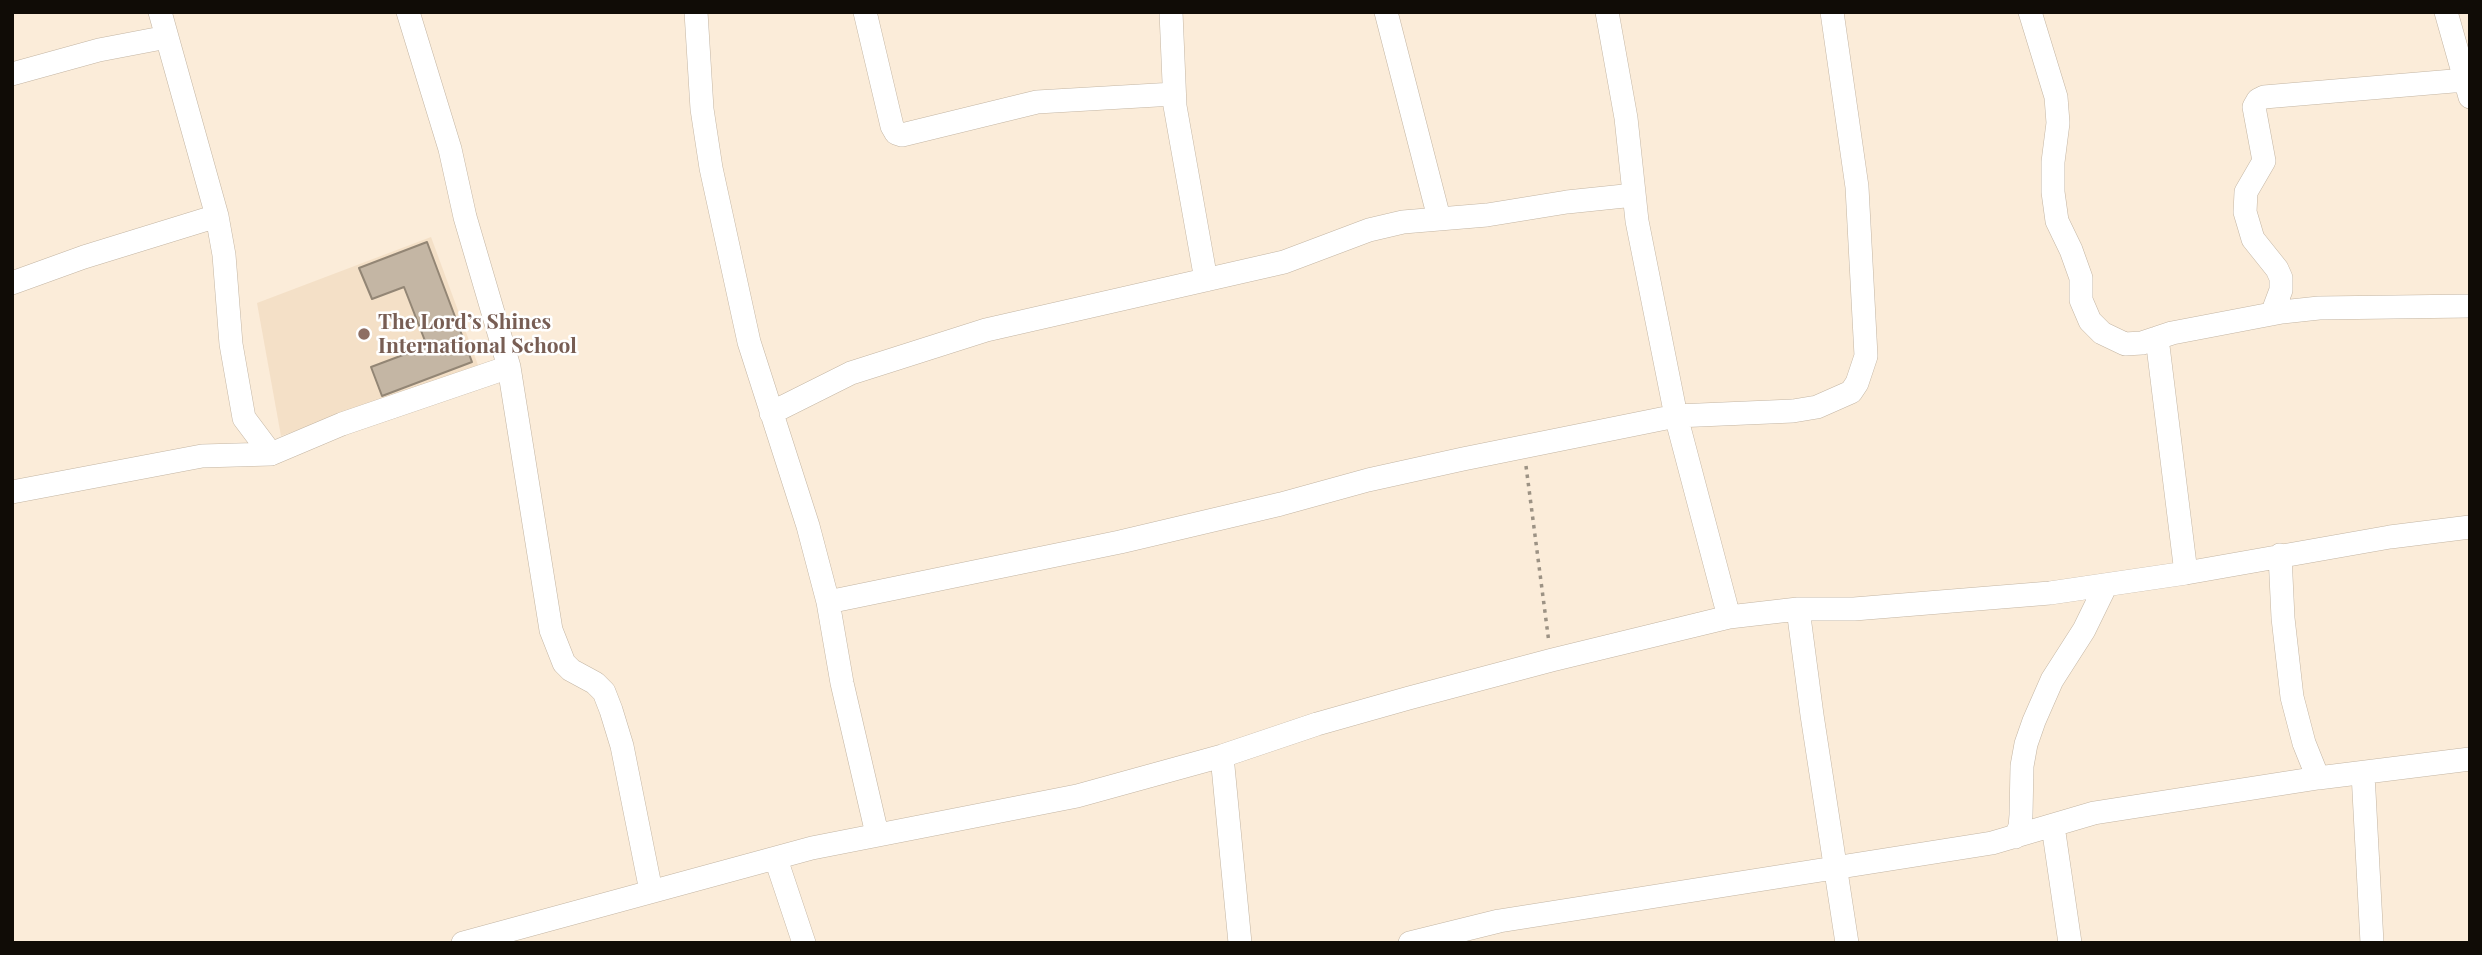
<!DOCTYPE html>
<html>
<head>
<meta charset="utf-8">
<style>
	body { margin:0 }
	#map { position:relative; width:2482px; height:955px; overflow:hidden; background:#fbecd9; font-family:"Playfair Display",serif }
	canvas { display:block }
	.frame { position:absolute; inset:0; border:14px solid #100c06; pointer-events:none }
</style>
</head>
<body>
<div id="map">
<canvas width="2482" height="955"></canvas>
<div class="frame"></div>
</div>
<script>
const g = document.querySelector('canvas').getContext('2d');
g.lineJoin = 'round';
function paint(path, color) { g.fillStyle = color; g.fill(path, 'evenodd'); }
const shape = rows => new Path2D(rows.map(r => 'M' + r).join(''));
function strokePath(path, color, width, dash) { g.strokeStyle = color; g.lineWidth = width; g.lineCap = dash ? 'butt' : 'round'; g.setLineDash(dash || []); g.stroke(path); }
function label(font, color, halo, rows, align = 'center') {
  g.font = font + ' "Playfair Display",serif'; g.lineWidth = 5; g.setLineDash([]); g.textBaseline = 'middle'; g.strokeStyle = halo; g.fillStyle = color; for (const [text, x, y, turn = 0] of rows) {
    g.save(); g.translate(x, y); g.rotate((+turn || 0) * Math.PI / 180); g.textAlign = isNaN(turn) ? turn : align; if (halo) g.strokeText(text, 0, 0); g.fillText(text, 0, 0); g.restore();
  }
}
const built = shape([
	[431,237,478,365,281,436,257,303]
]);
const building = shape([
	[427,242,472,362,382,396,371,367,427,346,404,287,372,299,359,268,427,242]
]);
const path = shape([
	[1526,466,1549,643]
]);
const minor = shape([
	[160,12,217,216,224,255,231,344,244,418,271,454],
	[408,12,450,149,465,217,509,367,551,630,564,663,571,670,595,683,604,692,611,710,622,746,651,891],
	[696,12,702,109,711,168,749,342,808,526,828,602,842,683,877,834],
	[865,12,892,126,896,133,902,135,1037,102,1174,94],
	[1171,12,1175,106,1206,280],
	[1386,12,1439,218],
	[1607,12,1626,118,1637,221,1676,416,1729,617],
	[2030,12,2056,97,2058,123,2053,162,2053,192,2057,221,2071,250,2081,278,2081,300,2090,321,2102,333,2125,344,2142,343,2172,333,2282,312,2319,308,2470,306],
	[2446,12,2470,97],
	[12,74,99,50,167,37],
	[12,283,84,257,217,216],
	[2272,314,2281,290,2281,278,2277,269,2253,239,2245,212,2246,192,2264,161,2254,107,2258,100,2264,97,2465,80],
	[2157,338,2186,573],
	[771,413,851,373,986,330,1284,262,1369,230,1403,222,1487,215,1567,202,1634,195],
	[12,492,202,456,271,454,342,424,509,367],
	[2280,555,2283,618,2292,697,2304,743,2318,778],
	[828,602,1120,542,1281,504,1368,480,1463,459,1676,416,1793,411,1817,407,1851,392,1857,383,1866,356,1857,187,1832,12],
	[1798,609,1812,715,1847,943],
	[1222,756,1240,943],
	[2363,773,2372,943],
	[2053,826,2070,943],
	[2015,837,2020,827,2021,815,2022,766,2026,744,2034,721,2052,680,2084,630,2106,585],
	[776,859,804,943],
	[463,943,812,848,1077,796,1222,756,1317,724,1409,698,1552,660,1729,617,1798,609,1854,609,2050,593,2186,573,2390,537,2470,527],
	[1410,943,1499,921,1992,843,2094,813,2318,778,2470,759]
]);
const markers = [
	[364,334,7,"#8d6e63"]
];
const educationNames = [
	["The Lord’s Shines",378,322],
	["International School",378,346]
];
paint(built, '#f4e0c7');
paint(building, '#c4b6a4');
strokePath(building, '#938675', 2);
strokePath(minor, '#c3b5a3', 24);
strokePath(path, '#9c9284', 3.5, [3.5, 5]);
strokePath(minor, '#fff', 23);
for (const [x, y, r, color] of markers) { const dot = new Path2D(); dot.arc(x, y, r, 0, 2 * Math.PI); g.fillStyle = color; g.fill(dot); strokePath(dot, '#fff', 2.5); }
label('bold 21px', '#785e54', '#fff', educationNames, 'left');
</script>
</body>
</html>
